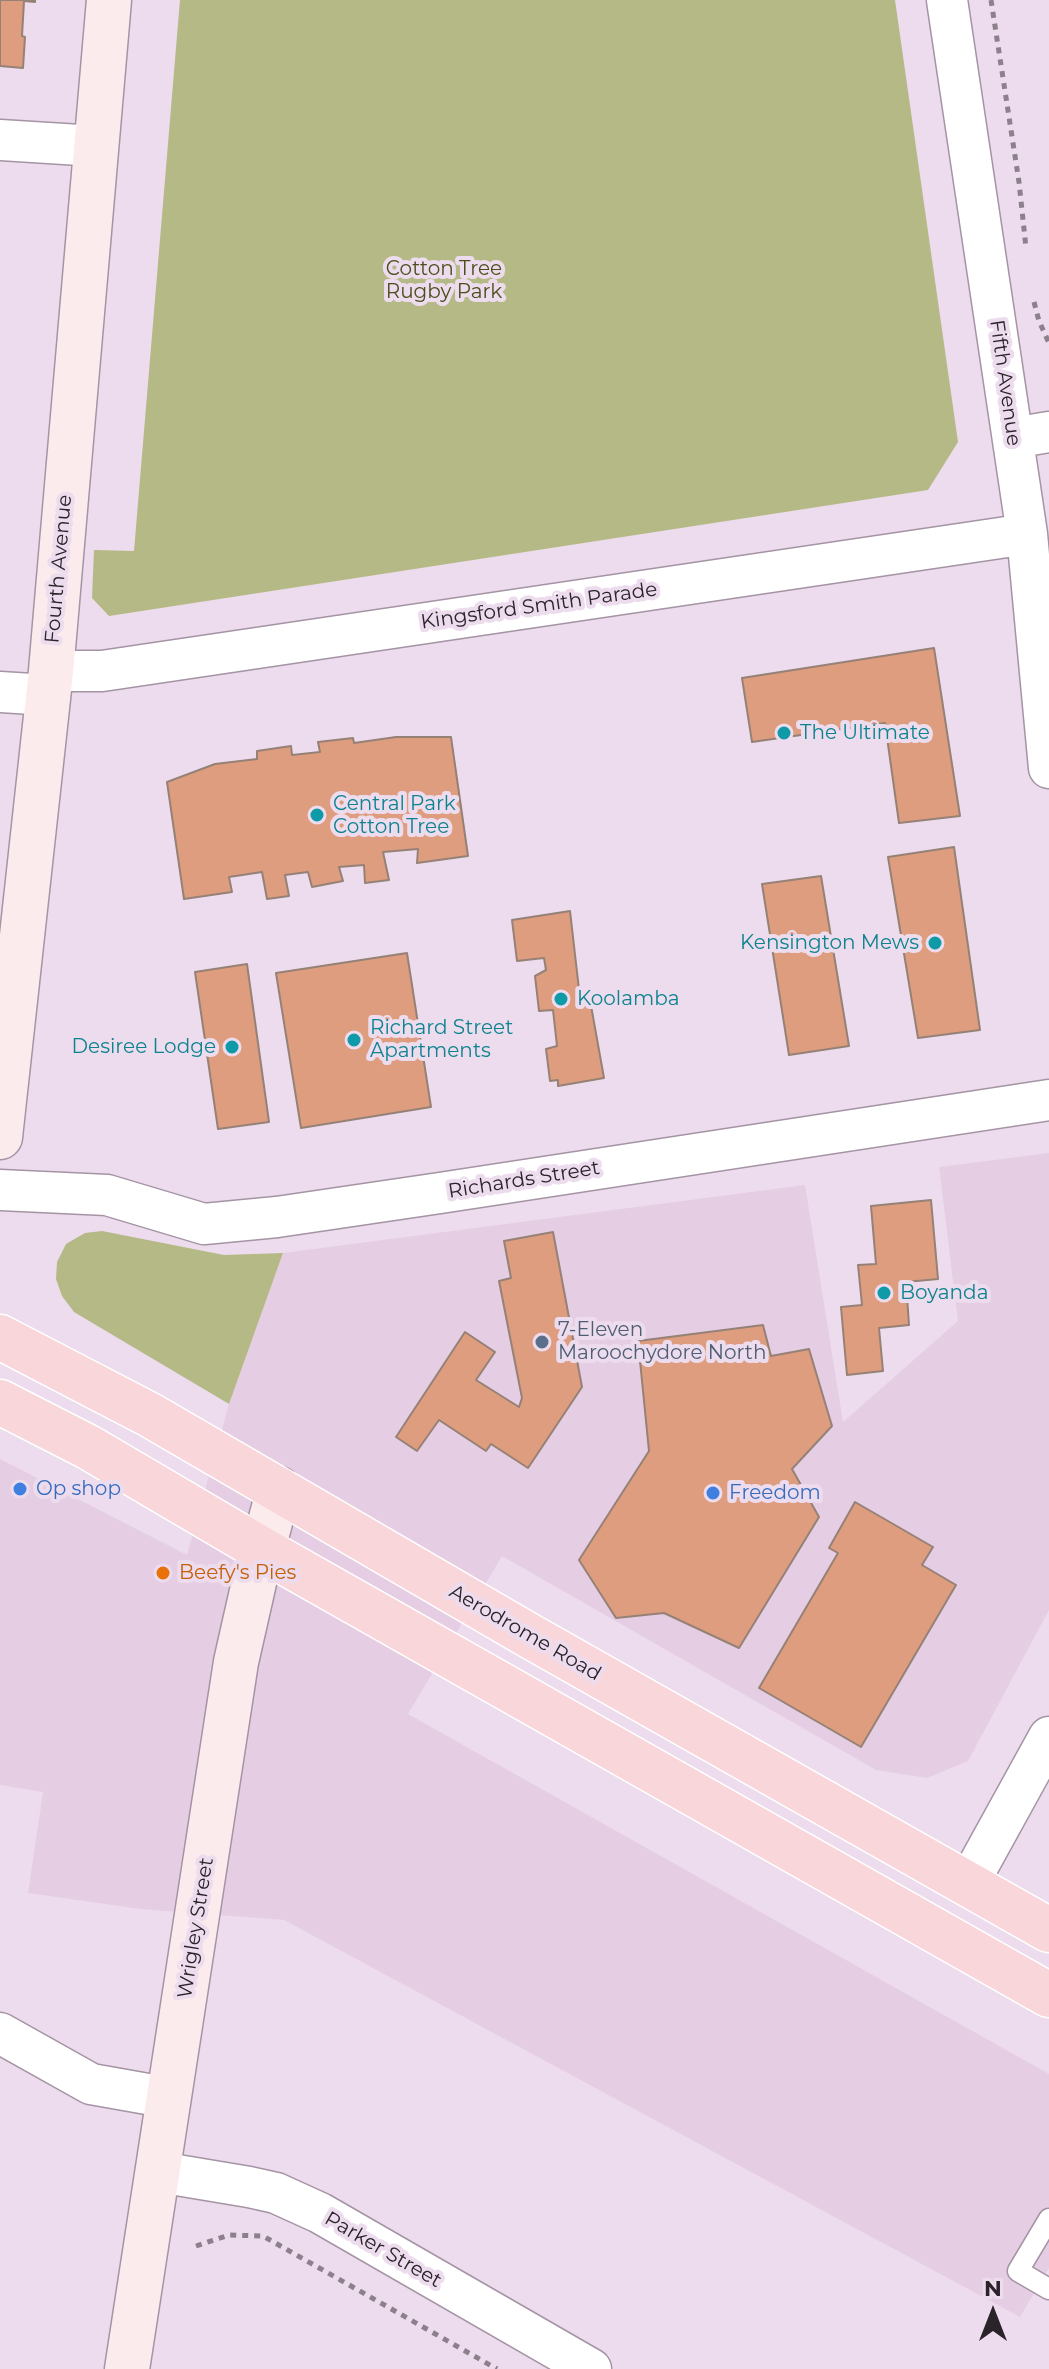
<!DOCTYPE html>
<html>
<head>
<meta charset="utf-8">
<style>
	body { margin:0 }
	#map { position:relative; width:1049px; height:2369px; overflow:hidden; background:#eddced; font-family:Montserrat,sans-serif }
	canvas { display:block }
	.north { position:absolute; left:953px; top:2273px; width:80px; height:80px; -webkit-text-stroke:6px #eddced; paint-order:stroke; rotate:0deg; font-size:22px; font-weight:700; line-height:32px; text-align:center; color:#2a232a }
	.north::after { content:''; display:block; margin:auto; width:28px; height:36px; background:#2a232a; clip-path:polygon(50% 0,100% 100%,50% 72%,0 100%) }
</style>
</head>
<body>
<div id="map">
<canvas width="1049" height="2369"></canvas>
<div class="north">N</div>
</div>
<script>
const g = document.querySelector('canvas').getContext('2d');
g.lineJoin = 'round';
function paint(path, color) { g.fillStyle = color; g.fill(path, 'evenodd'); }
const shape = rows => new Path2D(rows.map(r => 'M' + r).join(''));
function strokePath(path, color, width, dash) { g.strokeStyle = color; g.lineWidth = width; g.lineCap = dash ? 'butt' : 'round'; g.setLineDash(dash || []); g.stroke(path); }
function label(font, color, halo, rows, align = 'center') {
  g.font = font + ' Montserrat,sans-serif'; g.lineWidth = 8; g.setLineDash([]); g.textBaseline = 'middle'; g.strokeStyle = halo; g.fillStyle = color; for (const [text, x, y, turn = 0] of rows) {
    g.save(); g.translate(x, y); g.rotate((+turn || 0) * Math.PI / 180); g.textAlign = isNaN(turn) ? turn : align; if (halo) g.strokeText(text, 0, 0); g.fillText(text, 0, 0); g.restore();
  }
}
const built = shape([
	[1049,1153,1049,1610,968,1761,927,1778,876,1770,502,1556,408,1714,1049,2074,1049,2268,1020,2317,284,1920,140,1909,28,1893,43,1792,0,1785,0,1459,187,1555,229,1404,283,1253,805,1185,843,1422,958,1321,939,1167]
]);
const green = shape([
	[180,0,895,0,958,442,928,490,109,616,92,598,94,550,134,551],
	[102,1231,224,1255,283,1253,229,1404,74,1312,62,1296,56,1279,57,1262,66,1244,85,1233]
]);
const building = shape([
	[0,0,35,0,35,2,24,1,22,36,25,37,23,68,0,66,0,0],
	[934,648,960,816,899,823,885,723,752,742,742,678,934,648],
	[396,737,451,737,468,856,417,863,418,849,383,852,389,880,365,883,364,865,339,867,343,881,312,887,308,872,285,875,289,896,267,899,262,872,229,877,232,892,184,899,167,782,215,764,257,759,257,751,291,746,292,755,320,752,318,742,353,738,354,743,396,737],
	[954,847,980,1030,918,1038,888,857,954,847],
	[821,876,849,1046,789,1055,762,884,821,876],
	[570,911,580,998,590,1000,604,1078,558,1086,558,1080,550,1081,546,1049,557,1046,553,1010,539,1011,535,976,546,970,544,958,517,961,512,920,570,911],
	[407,953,431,1107,301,1128,276,973,407,953],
	[247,964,269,1122,218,1129,195,972,247,964],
	[931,1200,938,1279,906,1282,909,1325,879,1328,883,1371,847,1375,841,1307,862,1305,858,1265,876,1264,871,1206,931,1200],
	[553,1232,582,1387,528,1468,491,1444,486,1451,439,1420,417,1451,396,1437,465,1332,495,1352,476,1380,519,1407,522,1398,499,1281,511,1278,504,1241,553,1232],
	[763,1325,771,1356,809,1349,832,1426,792,1469,819,1517,739,1648,664,1613,616,1618,579,1560,649,1451,638,1341,763,1325],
	[855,1502,933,1547,922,1565,956,1585,861,1747,759,1688,838,1553,829,1548,855,1502]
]);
const path = shape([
	[991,0,1019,182,1026,248],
	[1034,302,1039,321,1049,343],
	[196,2246,229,2235,263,2236,497,2369]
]);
const lane = shape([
	[1049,2219,1018,2271,1049,2289]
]);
const street = shape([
	[947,0,1027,534,1049,768],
	[0,140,96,146],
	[1013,438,1049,432],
	[51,671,102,671,1027,534],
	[0,692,48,695],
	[0,1190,107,1195,204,1224,277,1217,440,1193,1049,1100],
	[968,1884,1049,1737],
	[0,2033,91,2084,170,2098],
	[159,2172,249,2187,276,2193,320,2213,591,2369]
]);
const secondary = shape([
	[0,1137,51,671,109,0],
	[127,2369,236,1662,255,1578,279,1489]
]);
const primary = shape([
	[0,1337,150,1415,528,1635,1049,1930],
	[0,1402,88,1447,263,1550,1049,1995]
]);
const markers = [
	[784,733,8,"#0f9aa8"],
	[317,815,8,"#0f9aa8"],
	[935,943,8,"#0f9aa8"],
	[561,999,8,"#0f9aa8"],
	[354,1040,8,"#0f9aa8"],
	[232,1047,8,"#0f9aa8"],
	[884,1293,8,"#0f9aa8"],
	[542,1342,8,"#5c6f8a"],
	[20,1489,8,"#3f7fe0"],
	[713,1493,8,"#3f7fe0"],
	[163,1573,8,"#e8710a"]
];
const parkNames = [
	["Cotton Tree",444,269],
	["Rugby Park",444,292]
];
const streetNames = [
	["Fifth Avenue",1005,383,82],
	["Fourth Avenue",59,569,-85],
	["Kingsford Smith Parade",539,606,-8],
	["Richards Street",524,1180,-9],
	["Aerodrome Road",525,1633,30],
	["Wrigley Street",196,1928,-81],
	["Parker Street",383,2250,30]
];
const cultureNames = [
	["The Ultimate",800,733],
	["Central Park",333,804],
	["Cotton Tree",333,827],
	["Kensington Mews",919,943,"right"],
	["Koolamba",577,999],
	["Richard Street",370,1028],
	["Apartments",370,1051],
	["Desiree Lodge",216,1047,"right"],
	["Boyanda",900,1293]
];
const serviceNames = [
	["7-Eleven",558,1330],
	["Maroochydore North",558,1353]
];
const shopNames = [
	["Op shop",36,1489],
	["Freedom",729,1493]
];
const foodNames = [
	["Beefy's Pies",179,1573]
];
paint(built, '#e5cee4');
paint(green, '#b4b986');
paint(building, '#de9d7e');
strokePath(building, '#968177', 2);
strokePath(lane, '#a494a4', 23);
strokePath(street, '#a494a4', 43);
strokePath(secondary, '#a494a4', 47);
strokePath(primary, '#fff', 47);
strokePath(path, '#8c808c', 5, [6, 6]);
strokePath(lane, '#fff', 20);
strokePath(street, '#fff', 40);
strokePath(secondary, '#fcebed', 44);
strokePath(primary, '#f9d6da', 44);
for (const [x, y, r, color] of markers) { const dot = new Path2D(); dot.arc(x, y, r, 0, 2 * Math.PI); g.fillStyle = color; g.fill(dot); strokePath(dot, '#eddced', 3); }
label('20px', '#4c4f1c', '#eddced', parkNames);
label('20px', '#2a232a', '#eddced', streetNames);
label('20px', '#0d838f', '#eddced', cultureNames, 'left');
label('20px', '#4e5e75', '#eddced', serviceNames, 'left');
label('20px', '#366cbe', '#eddced', shopNames, 'left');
label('20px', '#c56008', '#eddced', foodNames, 'left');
</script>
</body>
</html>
